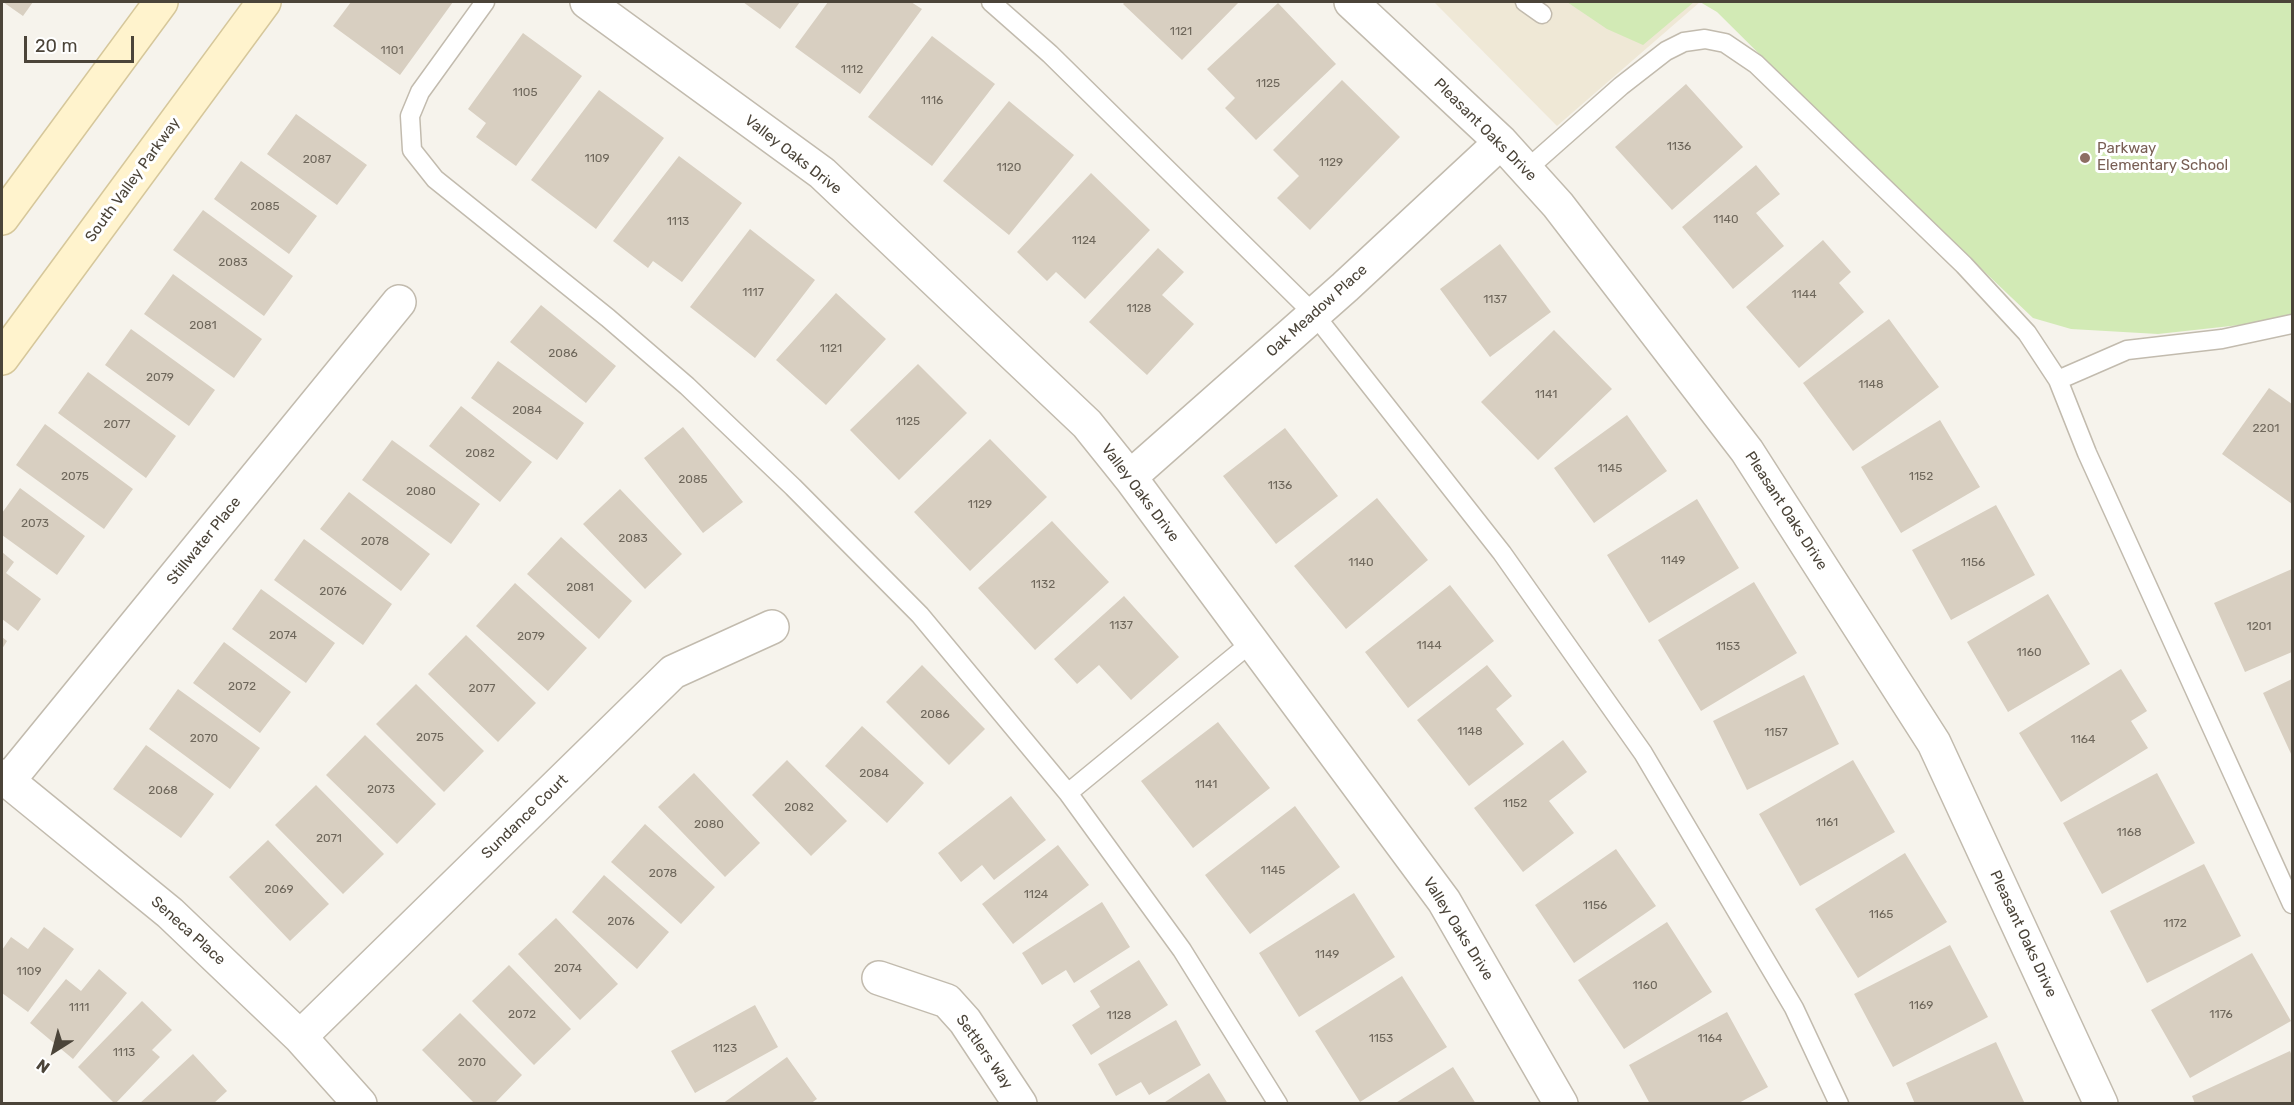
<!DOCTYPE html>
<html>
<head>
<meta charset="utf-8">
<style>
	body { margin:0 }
	#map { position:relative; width:2294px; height:1105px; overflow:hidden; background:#f6f3ec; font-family:Rubik,sans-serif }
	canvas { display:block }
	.frame { position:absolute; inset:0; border:3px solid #4b4439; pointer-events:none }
	.north { position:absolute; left:24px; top:1021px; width:60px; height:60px; -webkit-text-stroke:4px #fff; paint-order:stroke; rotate:216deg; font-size:16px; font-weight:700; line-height:24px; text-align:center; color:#4b4439 }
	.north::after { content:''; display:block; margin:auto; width:21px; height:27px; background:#4b4439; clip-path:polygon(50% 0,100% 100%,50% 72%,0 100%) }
	.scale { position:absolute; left:24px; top:36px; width:110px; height:27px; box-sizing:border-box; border:3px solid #4b4439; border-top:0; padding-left:8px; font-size:18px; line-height:21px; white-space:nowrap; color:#4b4439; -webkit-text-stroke:4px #fff; paint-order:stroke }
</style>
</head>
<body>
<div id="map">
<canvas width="2294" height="1105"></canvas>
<div class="frame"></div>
<div class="north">N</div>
<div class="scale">20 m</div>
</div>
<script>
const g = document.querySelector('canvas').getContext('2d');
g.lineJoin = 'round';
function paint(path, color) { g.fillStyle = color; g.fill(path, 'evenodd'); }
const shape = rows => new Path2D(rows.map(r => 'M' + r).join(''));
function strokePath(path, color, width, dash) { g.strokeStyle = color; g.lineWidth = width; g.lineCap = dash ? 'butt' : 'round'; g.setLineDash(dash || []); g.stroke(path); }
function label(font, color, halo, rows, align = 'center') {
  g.font = font + ' Rubik,sans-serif'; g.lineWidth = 6; g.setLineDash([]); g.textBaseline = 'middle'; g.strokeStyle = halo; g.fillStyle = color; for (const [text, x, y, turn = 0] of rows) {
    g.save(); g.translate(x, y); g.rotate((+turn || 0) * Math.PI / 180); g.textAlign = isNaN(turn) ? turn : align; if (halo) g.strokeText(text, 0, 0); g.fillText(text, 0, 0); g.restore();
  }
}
const education = shape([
	[1434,2,1700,2,1557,126]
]);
const green = shape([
	[1567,2,1694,2,1643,45,1607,29],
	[1700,2,2292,2,2292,316,2276,321,2158,334,2071,329,2033,318,1842,136,1717,12]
]);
const building = shape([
	[3,2,33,2,23,16],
	[351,2,453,2,400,75,333,26],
	[743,2,800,2,780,29],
	[828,2,911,2,922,9,860,94,795,47],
	[1125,2,1239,2,1182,60,1123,4],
	[1278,3,1336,64,1256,140,1225,108,1235,98,1207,69],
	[523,33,582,76,516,166,476,137,486,123,468,109],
	[932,36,995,84,932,166,868,117],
	[1342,80,1400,137,1310,230,1277,198,1299,176,1273,150],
	[1686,84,1743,147,1672,210,1615,147],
	[599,90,664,138,596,229,531,180],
	[1009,101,1074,155,1009,235,943,181],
	[296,114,367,165,337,205,267,154],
	[679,156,742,203,682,282,653,261,648,268,613,241],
	[241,161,317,216,289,254,214,199],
	[1756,165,1780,194,1756,213,1784,246,1733,289,1682,227],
	[1091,173,1150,230,1085,299,1056,272,1047,281,1017,252],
	[203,210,293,276,264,316,173,250],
	[750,229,815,280,755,358,690,307],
	[1823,240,1851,272,1839,283,1864,312,1799,368,1746,307],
	[1500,244,1551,312,1490,357,1440,289],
	[1158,248,1184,272,1162,295,1194,324,1147,375,1089,322],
	[173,274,262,339,234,378,144,314],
	[836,293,886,339,826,405,776,360],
	[541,305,616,366,586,403,510,342],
	[1889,319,1939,387,1853,451,1803,383],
	[131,329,215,390,189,426,105,365],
	[1554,330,1612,389,1538,460,1481,402],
	[498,361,584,423,557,460,471,398],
	[918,364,967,413,899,480,850,430],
	[88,372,176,436,146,478,58,413],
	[2269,388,2292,404,2292,504,2222,454],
	[461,406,532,462,500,502,429,446],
	[1627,415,1667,471,1594,523,1554,468],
	[1940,420,1980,487,1901,533,1861,467],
	[45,424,133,489,104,529,16,465],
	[683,427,743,502,703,533,644,458],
	[1285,428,1338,496,1276,544,1223,476],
	[990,439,1047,497,970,571,914,512],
	[392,440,480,504,451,544,362,480],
	[20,488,85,536,57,575,2,535,2,513],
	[620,489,682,554,645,589,583,524],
	[349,492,430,554,401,591,320,529],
	[1377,498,1428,560,1346,629,1294,566],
	[1697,499,1739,568,1649,623,1607,555],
	[1996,505,2035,575,1951,620,1912,550],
	[1052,521,1109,582,1035,650,978,588],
	[561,537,632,601,599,639,527,574],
	[304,539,392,604,363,645,274,580],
	[2,552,14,562,6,573,41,599,18,631,2,619],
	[2292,569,2292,652,2245,672,2214,603],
	[1754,582,1797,653,1701,711,1658,640],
	[515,583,587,648,548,691,476,626],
	[1450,585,1494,641,1408,708,1365,652],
	[261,589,335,643,306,683,232,629],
	[2048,594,2090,664,2008,712,1967,642],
	[1124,596,1179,657,1131,700,1099,665,1077,684,1054,659],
	[466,635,536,703,498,742,428,674],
	[2,637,7,641,2,649],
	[224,642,291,692,260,733,193,683],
	[922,665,985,729,949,765,886,702],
	[1487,665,1512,696,1496,709,1524,744,1469,786,1417,720],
	[2121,669,2147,711,2131,721,2148,748,2061,802,2019,733],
	[1804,675,1839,744,1747,790,1713,721],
	[2292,679,2292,756,2263,693],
	[416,684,484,751,444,792,376,724],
	[178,689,260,748,230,789,149,729],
	[1218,722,1270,788,1193,848,1141,781],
	[862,726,924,783,887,823,825,766],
	[365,735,436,804,397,844,326,775],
	[1563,740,1587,772,1549,801,1574,833,1523,872,1474,808],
	[146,745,214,794,181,838,113,789],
	[787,760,847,821,811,856,752,795],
	[1853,760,1895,832,1800,886,1759,814],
	[694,773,760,843,725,877,658,807],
	[2157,773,2195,843,2102,894,2063,823],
	[316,785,384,854,343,894,275,825],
	[1011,796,1046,840,994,880,982,865,961,882,938,853],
	[1295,806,1340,867,1250,934,1205,875],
	[645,824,715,887,681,924,611,862],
	[268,840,329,904,290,941,229,877],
	[1058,845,1089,885,1013,944,982,904],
	[1616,849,1656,906,1574,963,1535,905],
	[1905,853,1947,922,1858,978,1815,909],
	[2204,864,2241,936,2147,983,2110,911],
	[604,875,669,932,637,969,572,912],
	[1354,893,1395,957,1299,1017,1259,953],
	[1102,902,1130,947,1074,983,1066,970,1042,985,1022,953],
	[556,918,618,984,580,1020,518,954],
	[1667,922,1712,992,1624,1049,1578,980],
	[44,927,74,949,28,1012,2,993,2,950,11,937,28,949],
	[1950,945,1988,1017,1893,1067,1854,994],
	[2252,953,2291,1021,2190,1078,2151,1010],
	[1139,960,1168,1005,1091,1055,1072,1025,1100,1007,1090,991],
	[509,965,571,1029,534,1065,472,1001],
	[99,969,127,993,73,1059,30,1023,66,979,81,991],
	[1402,976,1447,1047,1360,1102,1315,1031],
	[142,1001,172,1030,152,1050,160,1057,115,1104,78,1067],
	[755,1005,778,1047,695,1093,671,1051],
	[1727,1012,1768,1087,1737,1104,1650,1104,1629,1065],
	[460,1013,522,1075,494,1104,475,1104,422,1050],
	[1176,1020,1201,1065,1149,1095,1141,1082,1116,1096,1098,1064],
	[1996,1042,2025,1104,1915,1104,1906,1083],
	[2290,1051,2292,1056,2292,1104,2195,1104,2192,1096],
	[193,1054,227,1091,213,1104,139,1104],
	[787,1057,817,1099,810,1104,722,1104],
	[1453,1067,1476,1104,1394,1104],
	[1209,1073,1228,1104,1162,1104]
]);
const service = shape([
	[485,2,420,92,410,116,412,150,435,179,608,318,687,386,793,487,920,615,1068,793,1182,950,1278,1104],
	[991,2,1050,54,1314,314,1502,553,1643,753,1794,1008,1839,1104],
	[1525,2,1542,14],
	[1526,170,1621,86,1666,51,1684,42,1705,39,1725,43,1756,64,1964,265,2027,333,2058,380,2087,453,2292,904],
	[2058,380,2127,350,2222,339,2292,324],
	[1068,793,1252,642]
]);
const minor = shape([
	[587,2,822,173,1087,424,1132,480,1444,901,1561,1104],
	[1351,2,1501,142,1558,205,1747,451,1934,743,2101,1104],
	[1132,480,1138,470,1345,287,1501,142],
	[2,776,170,913,300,1037,360,1104],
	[8,781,399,302],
	[879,978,947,1001,965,1021,1020,1104],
	[300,1037,673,672,772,627]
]);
const secondary = shape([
	[2,218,161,2],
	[2,358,264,2]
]);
const markers = [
	[2085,158,6,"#8d6e63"]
];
const numberNames = [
	["1121",1181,32],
	["1101",392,51],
	["1112",852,70],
	["1125",1268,84],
	["1105",525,93],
	["1116",932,101],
	["1136",1679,147],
	["1109",597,159],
	["2087",317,160],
	["1129",1331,163],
	["1120",1009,168],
	["2085",265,207],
	["1140",1726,220],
	["1113",678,222],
	["1124",1084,241],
	["2083",233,263],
	["1117",753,293],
	["1144",1804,295],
	["1137",1495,300],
	["1128",1139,309],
	["2081",203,326],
	["1121",831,349],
	["2086",563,354],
	["2079",160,378],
	["1148",1871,385],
	["1141",1546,395],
	["2084",527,411],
	["1125",908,422],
	["2077",117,425],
	["2201",2266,429],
	["2082",480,454],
	["1145",1610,469],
	["2075",75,477],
	["1152",1921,477],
	["2085",693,480],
	["1136",1280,486],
	["2080",421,492],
	["1129",980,505],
	["2073",35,524],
	["2083",633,539],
	["2078",375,542],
	["1149",1673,561],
	["1140",1361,563],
	["1156",1973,563],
	["1132",1043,585],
	["2081",580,588],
	["2076",333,592],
	["1137",1121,626],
	["1201",2259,627],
	["2074",283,636],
	["2079",531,637],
	["1144",1429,646],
	["1153",1728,647],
	["1160",2029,653],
	["2072",242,687],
	["2077",482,689],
	["2086",935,715],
	["1148",1470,732],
	["1157",1776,733],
	["2075",430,738],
	["2070",204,739],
	["1164",2083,740],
	["2084",874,774],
	["1141",1206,785],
	["2073",381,790],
	["2068",163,791],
	["1152",1515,804],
	["2082",799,808],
	["1161",1827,823],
	["2080",709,825],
	["1168",2129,833],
	["2071",329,839],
	["1145",1273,871],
	["2078",663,874],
	["2069",279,890],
	["1124",1036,895],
	["1156",1595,906],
	["1165",1881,915],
	["2076",621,922],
	["1172",2175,924],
	["1149",1327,955],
	["2074",568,969],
	["1109",29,972],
	["1160",1645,986],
	["1169",1921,1006],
	["1111",79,1008],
	["2072",522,1015],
	["1176",2221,1015],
	["1128",1119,1016],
	["1153",1381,1039],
	["1164",1710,1039],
	["1123",725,1049],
	["1113",124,1053],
	["2070",472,1063]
];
const streetNames = [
	["Pleasant Oaks Drive",1485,130,45],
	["Valley Oaks Drive",793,155,38],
	["South Valley Parkway",133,180,-54],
	["Oak Meadow Place",1317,311,-42],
	["Valley Oaks Drive",1140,493,53],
	["Pleasant Oaks Drive",1786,511,57],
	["Stillwater Place",204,541,-51],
	["Sundance Court",525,817,-44],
	["Valley Oaks Drive",1458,929,58],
	["Seneca Place",188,931,42],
	["Pleasant Oaks Drive",2023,934,65],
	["Settlers Way",984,1052,55]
];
const educationNames = [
	["Parkway",2097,149],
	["Elementary School",2097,166]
];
paint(education, '#efe8d6');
paint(green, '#d2eab5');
paint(building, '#d8cfc1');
strokePath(service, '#c2bbae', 21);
strokePath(minor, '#c2bbae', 36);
strokePath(secondary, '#d6c79b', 36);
strokePath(service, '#fff', 18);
strokePath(minor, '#fff', 33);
strokePath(secondary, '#fff3cd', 33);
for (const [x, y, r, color] of markers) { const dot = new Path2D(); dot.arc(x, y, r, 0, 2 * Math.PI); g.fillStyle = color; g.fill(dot); strokePath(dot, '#fff', 2); }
label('12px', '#6e675b', null, numberNames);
label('15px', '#4b4439', '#fff', streetNames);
label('15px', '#785e54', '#fff', educationNames, 'left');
</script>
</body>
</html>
